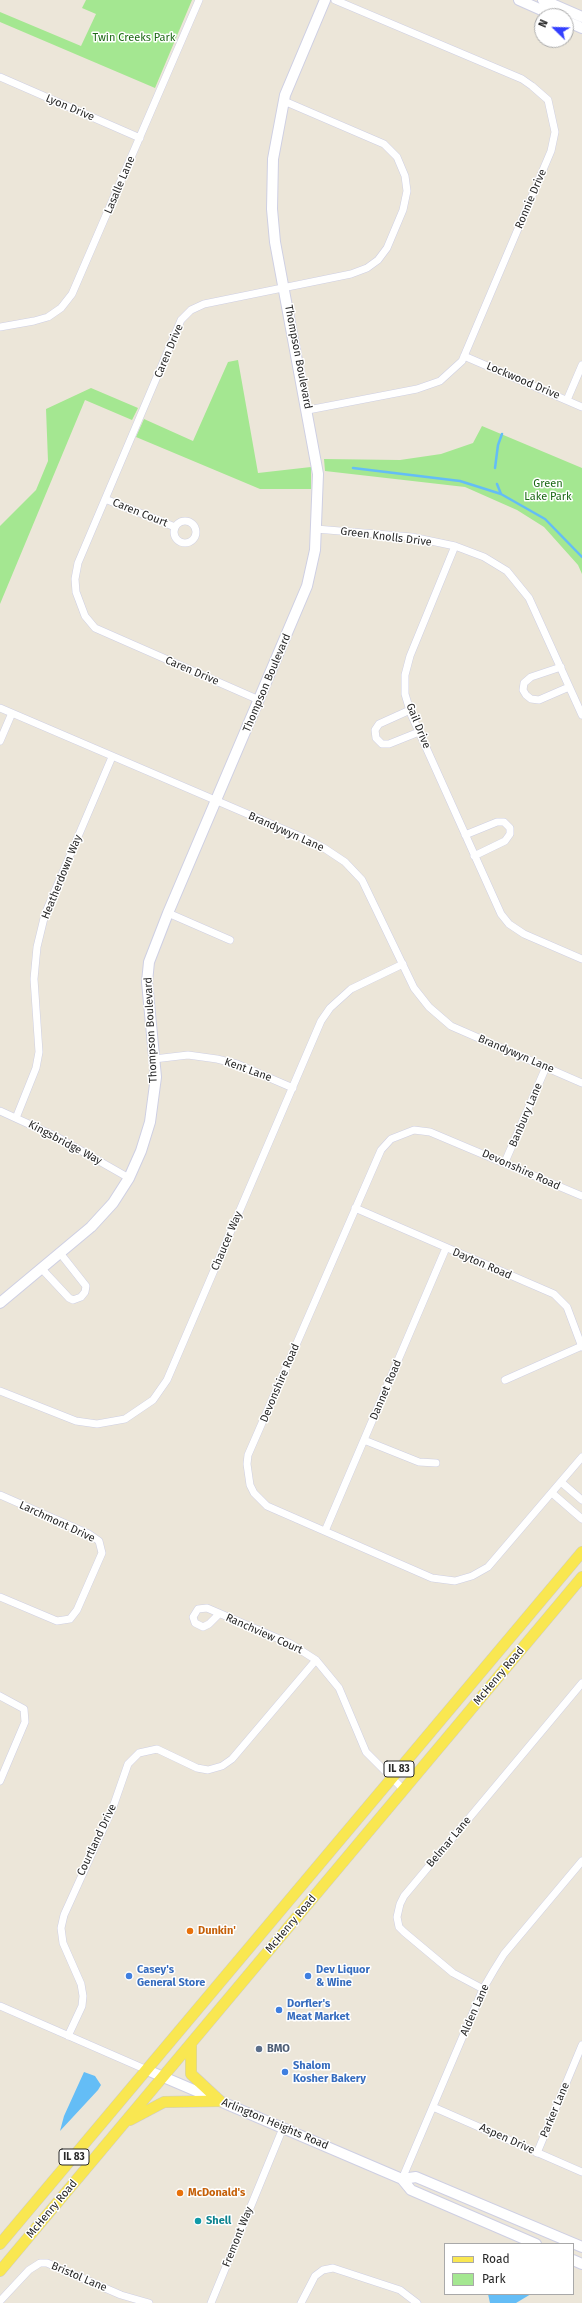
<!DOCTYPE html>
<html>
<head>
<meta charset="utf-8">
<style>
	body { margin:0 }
	#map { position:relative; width:582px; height:2303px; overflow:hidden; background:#ece6d9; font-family:"Fira Sans",sans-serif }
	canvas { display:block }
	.legend { position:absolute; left:444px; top:2243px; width:130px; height:52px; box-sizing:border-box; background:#fff; border:1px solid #a9a9a9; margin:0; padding:5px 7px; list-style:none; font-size:12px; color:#282828 }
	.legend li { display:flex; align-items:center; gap:8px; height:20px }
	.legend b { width:20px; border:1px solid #a9a9a9 }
	.north { position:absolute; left:534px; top:8px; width:40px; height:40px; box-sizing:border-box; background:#fff; border:1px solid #a9a9a9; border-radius:50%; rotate:293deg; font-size:11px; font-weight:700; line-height:16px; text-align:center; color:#282828 }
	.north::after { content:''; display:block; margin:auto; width:14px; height:18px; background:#333fff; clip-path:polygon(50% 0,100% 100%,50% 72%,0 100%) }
</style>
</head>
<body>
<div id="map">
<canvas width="582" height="2303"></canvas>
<ul class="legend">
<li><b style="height:5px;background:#f9e751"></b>Road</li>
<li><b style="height:11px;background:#a4e791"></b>Park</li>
</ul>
<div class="north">N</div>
</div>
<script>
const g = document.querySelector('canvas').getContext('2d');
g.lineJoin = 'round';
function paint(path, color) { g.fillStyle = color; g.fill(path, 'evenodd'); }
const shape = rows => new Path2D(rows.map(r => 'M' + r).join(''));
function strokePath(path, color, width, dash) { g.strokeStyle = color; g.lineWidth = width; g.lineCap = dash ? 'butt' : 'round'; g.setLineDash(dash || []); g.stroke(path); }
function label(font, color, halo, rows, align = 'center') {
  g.font = font + ' "Fira Sans",sans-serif'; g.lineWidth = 3; g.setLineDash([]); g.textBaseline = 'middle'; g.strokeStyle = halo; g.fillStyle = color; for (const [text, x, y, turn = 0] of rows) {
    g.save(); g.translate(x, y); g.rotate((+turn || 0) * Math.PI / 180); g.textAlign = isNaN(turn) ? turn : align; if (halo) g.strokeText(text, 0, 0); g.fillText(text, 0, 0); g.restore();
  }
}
const green = shape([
	[86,0,192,0,155,88,0,22,0,12,81,46,96,14,82,8],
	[238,360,258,473,311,467,311,489,260,489,136,437,144,419,193,441,228,362],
	[91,388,138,408,132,420,85,400,0,604,0,526,36,490,48,461,46,409],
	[482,426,582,468,582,574,578,565,544,527,517,510,465,487,325,471,324,459,400,460,441,454,473,443]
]);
const water = shape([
	[84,2072,95,2076,101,2085,98,2090,60,2131,64,2116],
	[488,2294,531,2294,516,2303,490,2303]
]);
const stream = shape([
	[353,468,460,481,501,494,545,519,582,557],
	[495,468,498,445,502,434],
	[497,484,501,494]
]);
const street = shape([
	[0,77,140,138],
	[0,327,34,321,48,317,61,308,72,294,199,0],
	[464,356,582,407],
	[567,400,582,365],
	[308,410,417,389,440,381,462,361,551,151,555,132,548,100,532,86,522,79,335,0],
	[105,499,175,527],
	'174 532a11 11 0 1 1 22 0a11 11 0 1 1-22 0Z',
	[316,529,412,537,455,546,484,557,507,571,529,598,582,715],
	[455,546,410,656,405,675,405,694,411,714,501,914,509,924,524,934,582,959],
	[561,667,531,677,524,683,523,690,526,695,531,699,539,700,569,687],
	[259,700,95,628,85,616,76,592,75,579,78,563,181,320,191,310,204,304,351,274,367,268,378,260,387,248,403,210,407,191,405,176,397,157,384,144,284,101],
	[0,708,306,839,324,848,345,862,362,880,414,988,429,1007,451,1026,582,1083],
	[410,710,379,724,375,730,376,738,382,744,389,744,419,732],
	[0,741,12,713],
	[465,835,497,822,504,822,510,828,510,834,505,841,474,856],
	[168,913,230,940],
	[154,1059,188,1055,217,1059,237,1064,293,1088],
	[0,1111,57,1137,129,1178],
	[16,1118,36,1068,39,1052,34,979,37,947,45,914,112,757],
	[505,1162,546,1067],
	[582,1196,430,1132,414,1130,391,1139,381,1150,248,1455,247,1464,250,1485,254,1493,267,1506,432,1578,455,1581,472,1576,488,1567,582,1457],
	[355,1208,554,1294,567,1307,582,1347],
	[41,1268,69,1298,73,1300,81,1297,85,1292,86,1286,60,1253],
	[505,1380,582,1346],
	[0,1391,76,1421,97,1424,125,1419,153,1400,167,1380,321,1021,330,1008,351,989,403,964],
	[364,1440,419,1462,436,1463],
	[561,1482,582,1500],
	[552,1493,582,1519],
	[0,1495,89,1534,99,1541,102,1553,77,1610,70,1619,57,1621,0,1597],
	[325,1531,446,1248],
	[219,1614,209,1624,203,1627,195,1623,193,1617,198,1609,207,1608,291,1644,316,1660,339,1688,366,1752,403,1789],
	[0,1696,24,1709,25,1722,0,1781],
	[483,1989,453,1973,404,1932,399,1927,397,1917,400,1904,404,1896,582,1683],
	[0,2006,147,2070],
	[68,2036,82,2006,83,1996,81,1984,63,1943,61,1928,64,1915,113,1807,128,1764,139,1753,157,1749,197,1768,208,1770,222,1766,232,1759,316,1660],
	[433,2107,582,2172],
	[537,2153,582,2045],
	[402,2179,483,1989,494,1970,504,1954,582,1861],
	[0,2301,29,2270,40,2263,47,2263,121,2295,149,2303],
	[211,2303,283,2128],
	[301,2303,315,2276,323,2270,333,2268,400,2290,417,2303]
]);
const secondary = shape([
	[519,0,555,16],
	[543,0,582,17],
	[566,21,582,28],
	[0,1303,91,1227,113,1203,129,1178,141,1151,150,1122,156,1077,147,982,149,962,168,913,307,586,315,550,318,474,275,242,272,209,273,159,285,95,325,0],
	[147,2070,402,2179,411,2190,536,2244],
	[402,2179,416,2177,582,2247],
	[573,2260,582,2264]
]);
const primary = shape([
	[191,2045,191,2074,220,2101],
	[130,2120,164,2102,220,2101],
	[0,2244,582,1552],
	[0,2271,582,1577]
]);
const markers = [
	[190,1931,4,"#e8710a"],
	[129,1976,4,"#3f7fe0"],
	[308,1976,4,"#3f7fe0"],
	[279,2010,4,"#3f7fe0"],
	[259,2049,4,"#5c6f8a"],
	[285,2072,4,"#3f7fe0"],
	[180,2193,4,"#e8710a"],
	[198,2221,4,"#0f9aa8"]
];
const shields = [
	[399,1769,30],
	[74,2157,30]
];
const shieldNames = [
	["IL 83",399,1769],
	["IL 83",74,2157]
];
const parkNames = [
	["Twin Creeks Park",134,38],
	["Green",548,484],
	["Lake Park",548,497]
];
const streetNames = [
	["Lyon Drive",70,108,23],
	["Lasalle Lane",120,185,-67],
	["Ronnie Drive",531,199,-67],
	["Caren Drive",169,351,-67],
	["Thompson Boulevard",298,357,79],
	["Lockwood Drive",523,381,23],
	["Caren Court",140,513,22],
	["Green Knolls Drive",386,537,7],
	["Caren Drive",192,671,23],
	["Thompson Boulevard",267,683,-67],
	["Gail Drive",418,726,68],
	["Brandywyn Lane",286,832,24],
	["Heatherdown Way",62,877,-68],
	["Thompson Boulevard",151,1030,-93],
	["Brandywyn Lane",516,1054,23],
	["Kent Lane",248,1070,20],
	["Banbury Lane",526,1115,-67],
	["Kingsbridge Way",65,1143,28],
	["Devonshire Road",521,1170,24],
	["Chaucer Way",227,1241,-67],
	["Dayton Road",482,1264,23],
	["Devonshire Road",280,1383,-67],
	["Dannet Road",386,1390,-67],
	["Larchmont Drive",57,1522,25],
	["Ranchview Court",264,1634,24],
	["McHenry Road",499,1676,-50],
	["Courtland Drive",97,1840,-65],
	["Belmar Lane",449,1842,-50],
	["McHenry Road",291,1924,-50],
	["Alden Lane",475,2010,-66],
	["Parker Lane",555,2110,-67],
	["Arlington Heights Road",275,2124,23],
	["Aspen Drive",507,2139,24],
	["McHenry Road",52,2209,-50],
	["Fremont Way",238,2237,-68],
	["Bristol Lane",79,2277,23]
];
const foodNames = [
	["Dunkin'",198,1931],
	["McDonald's",188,2193]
];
const shopNames = [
	["Casey's",137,1970],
	["General Store",137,1983],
	["Dev Liquor",316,1970],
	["& Wine",316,1983],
	["Dorfler's",287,2004],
	["Meat Market",287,2017],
	["Shalom",293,2066],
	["Kosher Bakery",293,2079]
];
const serviceNames = [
	["BMO",267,2049]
];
const cultureNames = [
	["Shell",206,2221]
];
paint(green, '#a4e791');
paint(water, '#64bdf6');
strokePath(stream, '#64bdf6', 2.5);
strokePath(street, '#cecfe3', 8);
strokePath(secondary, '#cecfe3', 12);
strokePath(primary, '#cbcbcb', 12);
strokePath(street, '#fff', 7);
strokePath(secondary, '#fff', 10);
strokePath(primary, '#f9e751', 11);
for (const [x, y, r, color] of markers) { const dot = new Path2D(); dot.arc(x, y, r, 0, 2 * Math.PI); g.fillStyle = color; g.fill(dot); strokePath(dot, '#fff', 1.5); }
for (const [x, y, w] of shields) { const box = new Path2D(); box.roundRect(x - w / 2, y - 8, w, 16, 3); g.fillStyle = '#fff'; g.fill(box); strokePath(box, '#282828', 1); }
label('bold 10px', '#282828', null, shieldNames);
label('11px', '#1c6915', '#fff', parkNames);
label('11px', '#282828', '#fff', streetNames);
label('bold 11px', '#c56008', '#fff', foodNames, 'left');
label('bold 11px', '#366cbe', '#fff', shopNames, 'left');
label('bold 11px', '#4e5e75', '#fff', serviceNames, 'left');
label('bold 11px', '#0d838f', '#fff', cultureNames, 'left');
</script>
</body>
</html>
